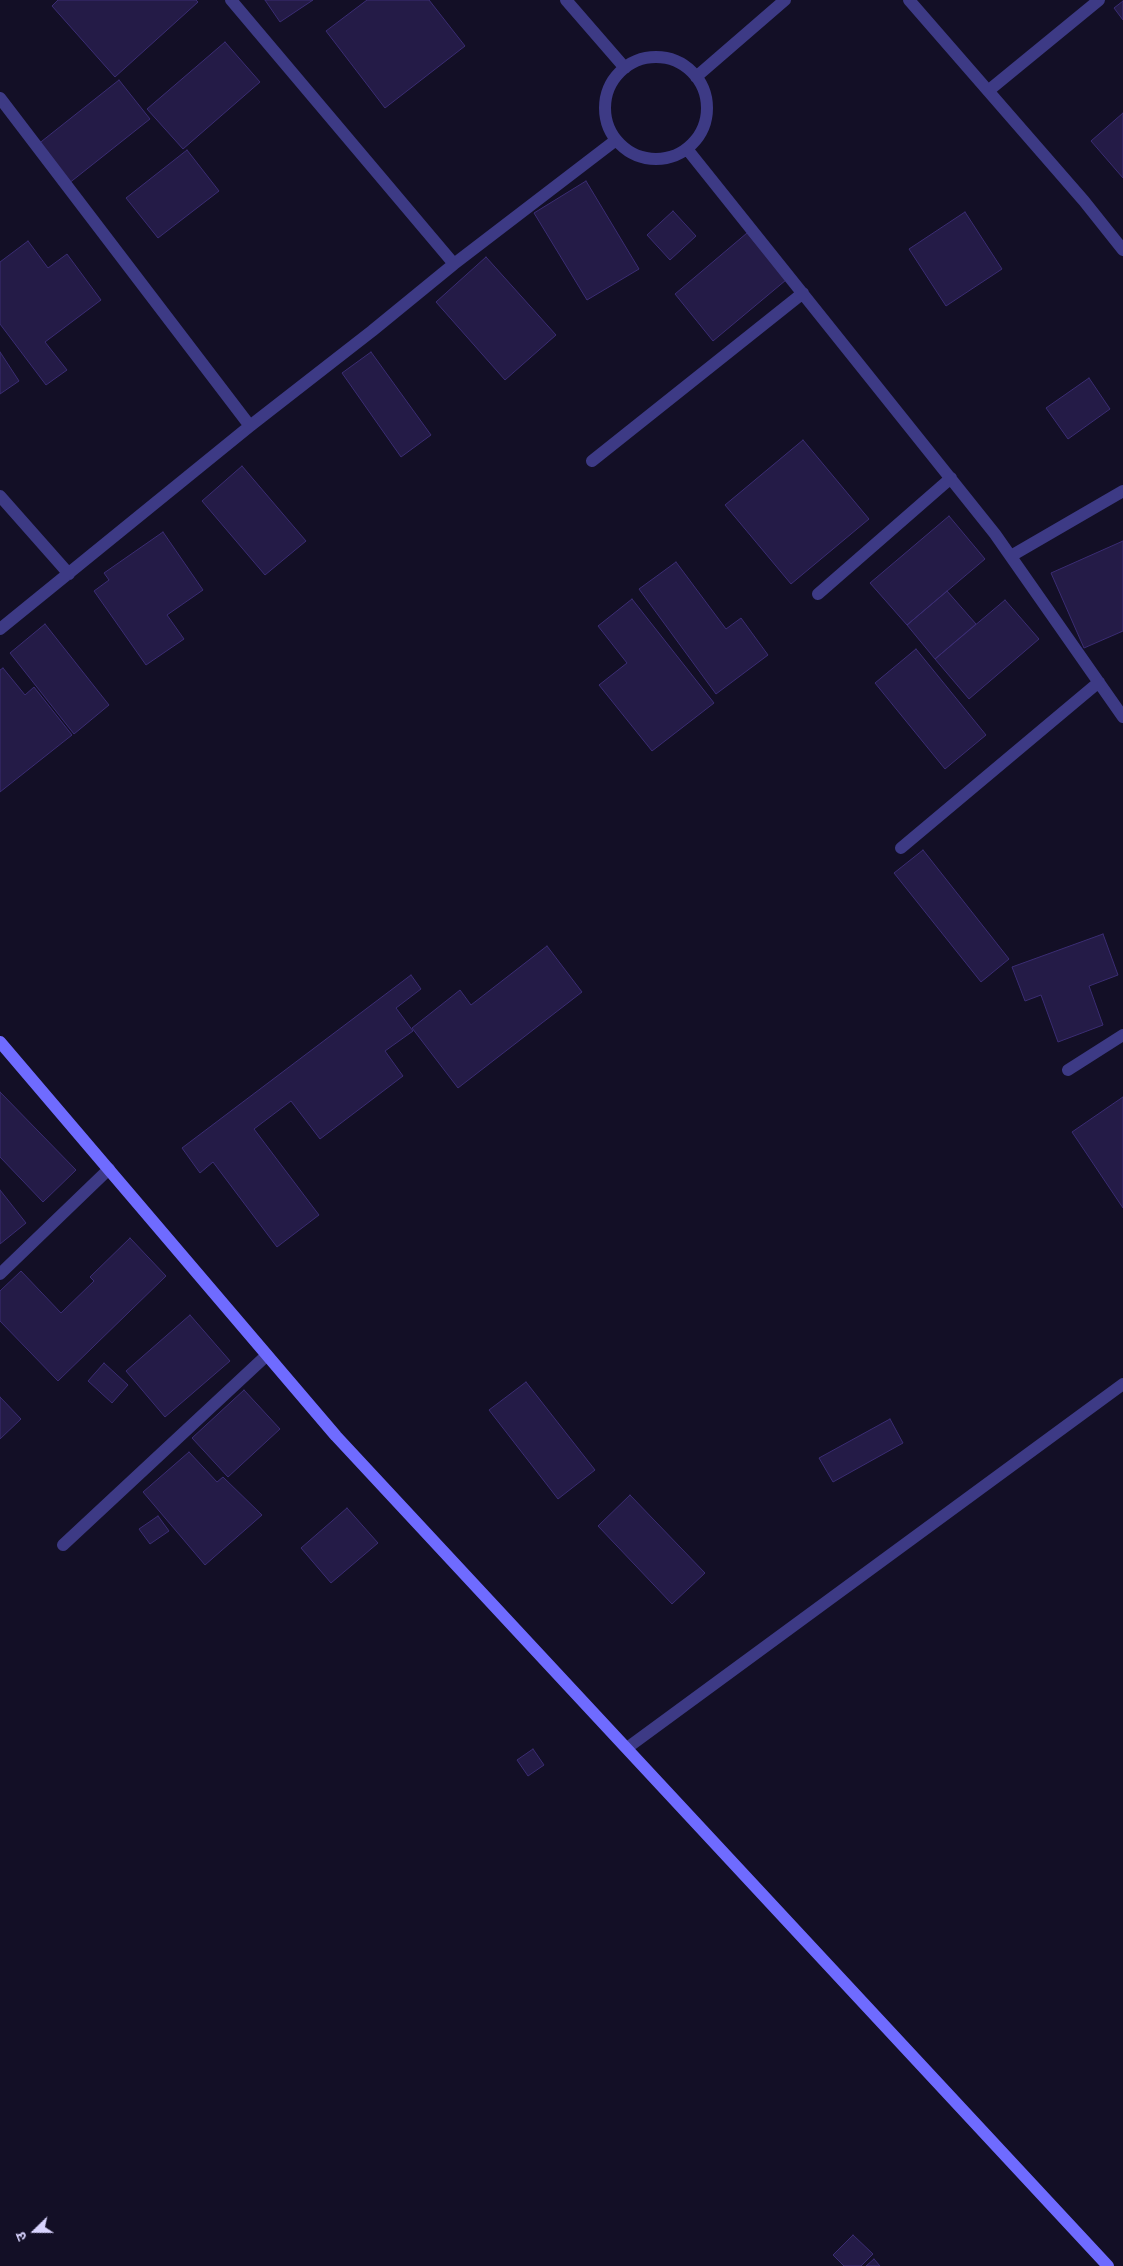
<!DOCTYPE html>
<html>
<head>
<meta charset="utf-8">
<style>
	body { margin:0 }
	#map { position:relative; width:1123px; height:2266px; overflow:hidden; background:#130f26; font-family:"Roboto Condensed","Noto Sans Devanagari",sans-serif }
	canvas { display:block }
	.north { position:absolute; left:10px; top:2206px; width:50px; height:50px; -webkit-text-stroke:4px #130f26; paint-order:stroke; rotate:248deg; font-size:14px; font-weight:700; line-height:20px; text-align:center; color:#d9d4ff }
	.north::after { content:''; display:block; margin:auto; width:18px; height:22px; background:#d9d4ff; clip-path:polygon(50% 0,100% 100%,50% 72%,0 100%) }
</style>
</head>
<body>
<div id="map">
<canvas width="1123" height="2266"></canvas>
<div class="north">उ</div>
</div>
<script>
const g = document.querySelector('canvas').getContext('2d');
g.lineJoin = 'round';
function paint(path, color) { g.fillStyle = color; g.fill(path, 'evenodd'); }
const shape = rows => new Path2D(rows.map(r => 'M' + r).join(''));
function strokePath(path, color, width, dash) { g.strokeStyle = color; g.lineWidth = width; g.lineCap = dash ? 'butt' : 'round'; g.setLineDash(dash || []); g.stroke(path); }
const building = shape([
	[58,0,196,0,198,2,115,77,52,6,58,0],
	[265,0,313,0,280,22,265,0],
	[367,0,429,0,465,46,385,108,326,31,367,0],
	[1123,1,1123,20,1114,8,1123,1],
	[225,42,260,82,183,149,147,109,225,42],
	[119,80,150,119,68,184,37,145,119,80],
	[1123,113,1123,178,1091,141,1123,113],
	[187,150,219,191,158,238,126,198,187,150],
	[586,181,639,269,587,300,534,213,586,181],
	[673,211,696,236,670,260,647,235,673,211],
	[965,212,1002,269,946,306,909,249,965,212],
	[747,233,786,280,713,341,675,294,747,233],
	[28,241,48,268,67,254,101,300,45,342,67,370,46,385,0,324,0,262,28,241],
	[486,257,556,335,505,380,436,302,486,257],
	[0,352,19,381,0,394,0,352],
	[371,352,431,435,401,457,342,373,371,352],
	[1089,378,1110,409,1068,439,1046,408,1089,378],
	[803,440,869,519,791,584,725,505,803,440],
	[242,466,306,541,265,575,202,501,242,466],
	[949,516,985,559,907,625,870,583,949,516],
	[163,532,203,590,167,615,184,639,146,665,94,591,109,580,104,573,163,532],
	[1123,541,1123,631,1084,648,1051,573,1123,541],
	[676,562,726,629,741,618,768,655,716,694,639,589,676,562],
	[947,591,976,624,935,659,907,625,947,591],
	[632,599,714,703,652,751,599,685,627,663,598,626,632,599],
	[1005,600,1039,639,969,699,935,659,1005,600],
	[45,624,109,705,74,734,10,653,45,624],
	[916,649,986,735,945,769,875,683,916,649],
	[3,668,25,695,34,687,72,735,0,792,0,670,3,668],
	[923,850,1009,959,981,982,894,873,923,850],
	[1103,934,1118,975,1089,986,1103,1025,1058,1042,1041,995,1025,1001,1012,967,1103,934],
	[547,946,582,992,458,1088,412,1028,460,990,471,1005,547,946],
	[411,975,421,989,396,1008,413,1031,385,1051,403,1076,320,1139,291,1101,254,1129,319,1215,277,1247,213,1162,200,1173,182,1148,411,975],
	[0,1092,76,1170,43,1202,0,1157,0,1092],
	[1123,1097,1123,1208,1072,1132,1123,1097],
	[0,1190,26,1223,0,1244,0,1190],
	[130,1238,166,1276,58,1381,0,1321,0,1291,21,1271,61,1313,94,1281,90,1277,130,1238],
	[190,1315,230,1361,165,1417,126,1371,190,1315],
	[104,1363,128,1385,112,1403,88,1381,104,1363],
	[526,1382,595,1470,558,1499,489,1410,526,1382],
	[244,1390,280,1429,228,1477,192,1438,244,1390],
	[0,1397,21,1419,0,1439,0,1397],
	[890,1419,903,1443,833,1482,819,1458,890,1419],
	[189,1452,217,1482,223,1477,262,1515,205,1565,143,1492,189,1452],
	[630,1495,705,1573,672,1604,598,1526,630,1495],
	[347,1508,378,1543,331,1583,301,1548,347,1508],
	[158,1516,169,1531,150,1544,139,1529,158,1516],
	[533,1749,544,1765,528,1776,517,1760,533,1749],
	[853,2235,873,2254,861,2266,844,2266,833,2255,853,2235],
	[874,2259,880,2266,866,2266,874,2259]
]);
const street = shape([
	[231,0,454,264],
	[566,0,625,68],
	[909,0,1084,201,1123,250],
	'605 108a51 51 0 1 1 102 0a51 51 0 1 1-102 0Z',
	[696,77,785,0],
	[988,91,1099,0],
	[0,98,250,426],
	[687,149,995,534,1123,717],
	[592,461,803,293],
	[0,496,69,574],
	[1011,556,1123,491],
	[818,594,951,478],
	[0,629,250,426,372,331,454,264,616,140],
	[901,848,1099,682],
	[1068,1070,1123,1035],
	[0,1274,109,1169],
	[63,1545,267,1355],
	[627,1748,1123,1384]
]);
const secondary = shape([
	[0,1042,336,1436,1108,2266]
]);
paint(building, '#241b47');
strokePath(building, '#3b2d73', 1);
strokePath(street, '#3d3a85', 12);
strokePath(secondary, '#6f6bff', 12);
</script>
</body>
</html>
